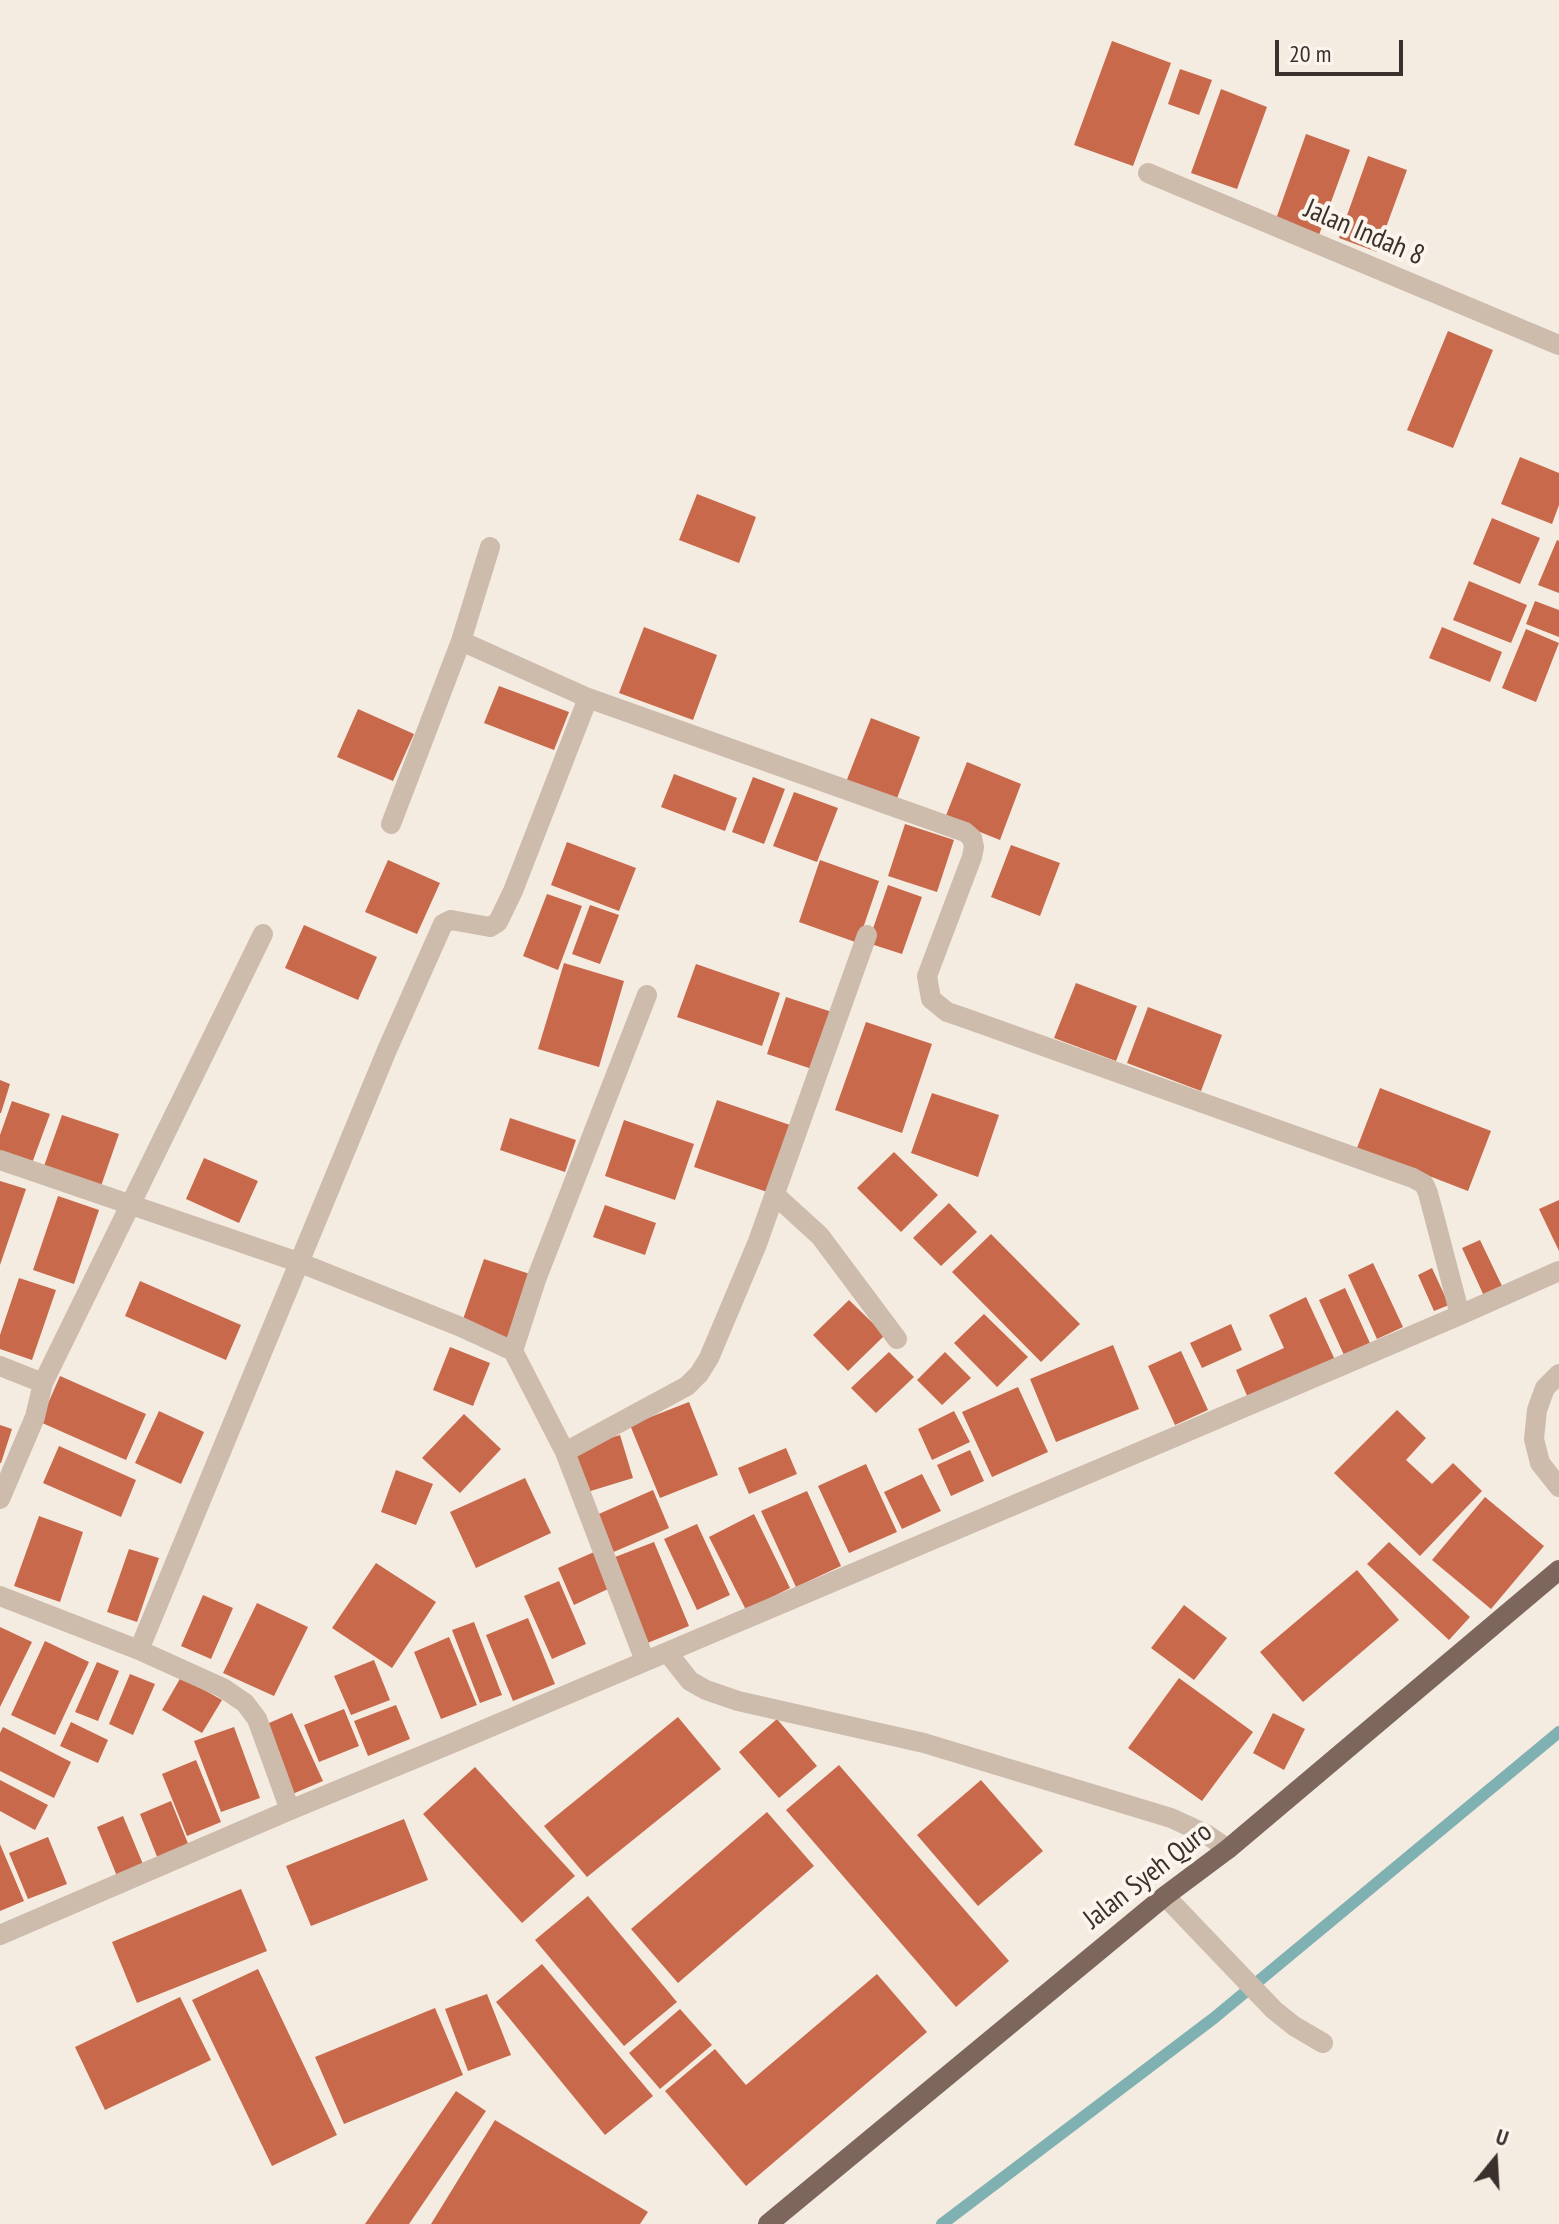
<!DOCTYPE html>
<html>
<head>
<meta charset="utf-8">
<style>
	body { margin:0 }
	#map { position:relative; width:1559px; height:2224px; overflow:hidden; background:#f4ebe1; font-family:"PT Sans Narrow",sans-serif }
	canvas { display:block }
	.north { position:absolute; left:1455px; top:2120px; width:80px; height:80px; -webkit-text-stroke:6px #fbf5ee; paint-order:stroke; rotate:18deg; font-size:22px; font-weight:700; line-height:32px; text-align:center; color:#3b302b }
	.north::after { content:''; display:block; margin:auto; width:28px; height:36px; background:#3b302b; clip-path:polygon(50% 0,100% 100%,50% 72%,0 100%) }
	.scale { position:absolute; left:1275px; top:40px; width:128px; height:36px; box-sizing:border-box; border:4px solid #3b302b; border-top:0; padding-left:10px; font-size:24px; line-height:28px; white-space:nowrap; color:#3b302b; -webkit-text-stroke:6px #fbf5ee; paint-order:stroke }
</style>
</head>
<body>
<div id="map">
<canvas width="1559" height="2224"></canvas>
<div class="north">U</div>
<div class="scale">20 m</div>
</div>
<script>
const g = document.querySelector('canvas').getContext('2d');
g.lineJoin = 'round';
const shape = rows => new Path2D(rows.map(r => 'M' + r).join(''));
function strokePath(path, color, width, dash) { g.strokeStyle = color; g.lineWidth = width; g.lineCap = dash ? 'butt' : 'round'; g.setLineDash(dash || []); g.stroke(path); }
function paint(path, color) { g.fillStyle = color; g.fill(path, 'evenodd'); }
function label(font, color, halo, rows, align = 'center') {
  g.font = font + ' "PT Sans Narrow",sans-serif'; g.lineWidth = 8; g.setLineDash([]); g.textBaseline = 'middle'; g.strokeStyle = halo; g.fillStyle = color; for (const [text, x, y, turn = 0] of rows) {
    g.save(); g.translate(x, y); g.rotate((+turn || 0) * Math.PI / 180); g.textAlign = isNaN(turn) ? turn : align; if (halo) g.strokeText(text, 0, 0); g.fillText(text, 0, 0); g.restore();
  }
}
const stream = shape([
	[942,2224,1214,2018,1559,1732]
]);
const building = shape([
	[1112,41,1171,63,1133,166,1074,145],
	[1180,69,1212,80,1199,115,1168,104],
	[1221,89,1267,107,1237,189,1191,173],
	[1306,134,1350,150,1319,235,1276,219],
	[1368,156,1407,170,1377,252,1339,238],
	[1448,331,1493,350,1453,448,1407,430],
	[1520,457,1559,473,1559,505,1552,524,1501,504],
	[697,494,756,517,739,563,679,540],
	[1492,518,1540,538,1520,584,1473,564],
	[1557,540,1559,541,1559,593,1538,585],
	[1469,581,1527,605,1511,643,1453,620],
	[1535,601,1559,610,1559,637,1526,624],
	[644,627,717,655,693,720,619,693],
	[1442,627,1502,652,1490,682,1429,658],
	[1526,629,1559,643,1536,702,1502,688],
	[499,686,569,712,554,750,484,723],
	[358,709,414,734,393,781,337,757],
	[871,718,920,737,896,801,846,782],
	[967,762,1021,784,1000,840,945,818],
	[674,774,737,798,725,831,661,807],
	[753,777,785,789,764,844,732,832],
	[794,792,838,808,817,862,773,846],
	[905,824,954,840,937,892,888,876],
	[567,842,636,868,619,911,551,885],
	[1011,845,1060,863,1040,916,991,897],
	[388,860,440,883,417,934,365,912],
	[820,860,879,881,858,943,799,922],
	[888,885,922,897,902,954,868,943],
	[547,894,582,906,558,970,523,956],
	[590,905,619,915,600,964,572,954],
	[304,925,377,957,358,1000,285,968],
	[564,963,624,981,599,1067,538,1049],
	[696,964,780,993,762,1046,677,1017],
	[1076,983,1137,1006,1116,1061,1054,1038],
	[786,997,832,1012,812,1069,767,1054],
	[1148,1007,1222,1035,1201,1091,1127,1063],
	[866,1022,932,1044,902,1133,835,1110],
	[0,1080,10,1084,1,1113,0,1113],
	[1380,1088,1491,1131,1468,1191,1357,1148],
	[932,1093,999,1115,978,1177,911,1153],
	[717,1100,793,1126,770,1193,694,1167],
	[12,1101,50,1114,31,1166,0,1155,0,1135],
	[62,1115,119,1134,100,1189,43,1169],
	[510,1118,576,1140,565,1172,500,1150],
	[624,1120,694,1144,675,1200,605,1176],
	[894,1152,938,1195,901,1232,857,1188],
	[204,1158,258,1181,239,1223,186,1199],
	[0,1181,26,1189,0,1265],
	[58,1196,99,1210,74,1284,33,1270],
	[1559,1200,1559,1251,1539,1209],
	[949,1203,977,1232,941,1266,913,1238],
	[605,1205,656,1223,645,1255,593,1237],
	[991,1234,1080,1324,1041,1362,952,1272],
	[1480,1240,1503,1288,1484,1296,1462,1248],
	[484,1259,533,1275,511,1341,461,1325],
	[1373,1263,1403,1327,1377,1339,1348,1275],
	[1432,1268,1449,1305,1434,1311,1418,1275],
	[19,1278,56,1290,32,1360,0,1349,0,1335],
	[140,1281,241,1325,226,1360,125,1316],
	[1345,1288,1370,1343,1344,1355,1319,1300],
	[1306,1297,1335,1360,1248,1398,1236,1370,1284,1348,1269,1315],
	[849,1300,885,1335,848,1371,813,1335],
	[984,1314,1028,1357,997,1387,954,1343],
	[1231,1324,1242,1350,1202,1368,1190,1343],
	[1113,1345,1139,1409,1056,1442,1030,1379],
	[450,1347,490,1363,473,1406,433,1390],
	[1181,1351,1208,1410,1175,1425,1148,1366],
	[889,1352,914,1377,876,1413,851,1388],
	[945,1352,971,1378,942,1405,917,1380],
	[60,1376,146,1414,126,1460,40,1422],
	[1018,1387,1048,1452,992,1477,962,1412],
	[689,1402,718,1475,660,1498,630,1425],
	[1397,1410,1426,1438,1406,1460,1432,1484,1453,1463,1482,1491,1420,1556,1334,1473],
	[159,1411,204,1432,181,1484,135,1463],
	[954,1411,970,1442,932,1460,918,1429],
	[464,1414,501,1449,460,1493,422,1458],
	[0,1425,12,1429,1,1463,0,1463],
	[620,1435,633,1478,584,1493,570,1449],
	[59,1446,136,1480,121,1517,43,1483],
	[786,1448,797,1474,749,1494,738,1468],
	[970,1450,984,1481,951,1496,937,1465],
	[866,1464,897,1532,849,1553,818,1486],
	[396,1470,433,1484,416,1525,381,1512],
	[922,1474,941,1511,902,1529,884,1492],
	[525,1478,551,1533,476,1568,450,1512],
	[653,1490,669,1528,609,1554,592,1517],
	[807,1491,841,1566,796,1587,761,1511],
	[1485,1497,1544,1546,1491,1609,1432,1560],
	[754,1514,790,1588,746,1610,709,1537],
	[39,1516,83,1532,60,1602,14,1586],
	[697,1524,730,1595,697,1610,664,1539],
	[654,1542,689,1626,645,1644,610,1559],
	[1389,1542,1470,1617,1449,1640,1367,1564],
	[129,1549,159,1558,137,1622,107,1612],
	[594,1552,610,1588,574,1605,558,1568],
	[376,1563,436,1602,392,1668,332,1628],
	[1357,1570,1399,1620,1303,1702,1260,1652],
	[559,1581,586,1644,552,1659,524,1596],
	[203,1595,233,1608,211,1659,181,1646],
	[257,1603,308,1627,274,1696,223,1673],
	[1184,1605,1227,1638,1194,1680,1151,1648],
	[528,1618,555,1684,513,1701,486,1635],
	[474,1622,502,1695,480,1703,452,1630],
	[0,1627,32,1642,0,1707],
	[449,1637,477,1705,441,1719,414,1652],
	[45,1641,89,1662,55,1735,11,1715],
	[374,1660,390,1700,351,1715,334,1676],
	[97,1662,119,1671,98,1721,75,1712],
	[130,1674,155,1684,133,1735,109,1724],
	[181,1677,222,1700,202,1733,162,1710],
	[1179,1678,1253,1732,1202,1801,1128,1748],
	[396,1705,410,1739,368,1756,354,1721],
	[344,1709,359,1746,319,1762,304,1725],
	[292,1713,323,1781,290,1795,260,1727],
	[1273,1713,1305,1729,1284,1770,1253,1753],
	[678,1717,721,1769,587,1877,544,1826],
	[777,1719,817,1766,779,1798,739,1752],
	[71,1722,108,1740,98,1763,60,1746],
	[3,1727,71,1762,54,1798,0,1771,0,1733],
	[234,1727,260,1798,221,1812,194,1741],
	[196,1760,221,1822,187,1836,162,1774],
	[839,1765,1009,1961,956,2007,786,1810],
	[475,1767,575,1876,522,1923,423,1814],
	[0,1780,48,1805,35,1830,0,1811],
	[981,1780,1043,1851,978,1906,917,1835],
	[171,1801,191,1851,160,1864,140,1814],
	[767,1812,814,1866,678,1983,631,1929],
	[123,1816,145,1869,119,1881,97,1827],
	[404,1819,428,1880,311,1926,286,1866],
	[48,1837,67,1884,28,1899,9,1853],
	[0,1844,24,1901,0,1911],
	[241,1889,267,1951,137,2003,112,1942],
	[588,1896,677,2002,624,2046,535,1940],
	[542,1964,653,2096,605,2135,496,2002],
	[258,1969,337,2135,272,2166,192,2000],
	[877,1974,927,2032,746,2186,665,2091,715,2049,746,2085],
	[487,1994,511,2055,468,2071,445,2009],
	[180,1997,211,2060,105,2110,75,2047],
	[435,2008,463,2075,344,2124,315,2057],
	[680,2009,712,2045,660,2089,629,2053],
	[456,2091,486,2111,409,2224,365,2224],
	[495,2120,648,2212,640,2224,431,2224]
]);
const lane = shape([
	[1559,1374,1545,1388,1537,1410,1534,1439,1540,1463,1559,1487],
	[1165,1896,1274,2010,1294,2026,1323,2043]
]);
const street = shape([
	[1148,173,1559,345],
	[461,641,588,698,965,832,972,838,974,847,972,857,927,976,931,999,947,1012,962,1017,1413,1178,1424,1184,1428,1193,1460,1315],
	[391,824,461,641,490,547],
	[0,1160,298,1262,461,1327,513,1351,565,1452,645,1661],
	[775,1195,820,1236,897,1339],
	[513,1351,537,1277,647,995],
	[0,1366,43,1383],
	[565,1452,687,1386,699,1374,709,1358,757,1244,867,935],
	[0,1499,35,1417,43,1383,263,934],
	[0,1596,139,1650],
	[667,1652,690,1681,706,1690,738,1701,924,1743,1171,1818,1206,1834,1228,1849],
	[290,1810,257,1719,245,1703,223,1688,139,1650,387,1050,443,924,451,920,490,927,498,922,513,891,588,698],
	[0,1935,290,1810,455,1742,1177,1436,1460,1315,1559,1271]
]);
const primary = shape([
	[768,2224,1165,1896,1228,1849,1559,1570]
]);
const streetNames = [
	["Jalan Indah 8",1364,233,23],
	["Jalan Syeh Quro",1148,1876,-38]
];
strokePath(stream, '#7fb0b2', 12);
paint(building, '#c8694b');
strokePath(lane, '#cdbbac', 20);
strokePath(street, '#cdbbac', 20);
strokePath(primary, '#7d675c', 20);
label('28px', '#3b302b', '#fbf5ee', streetNames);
</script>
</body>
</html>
